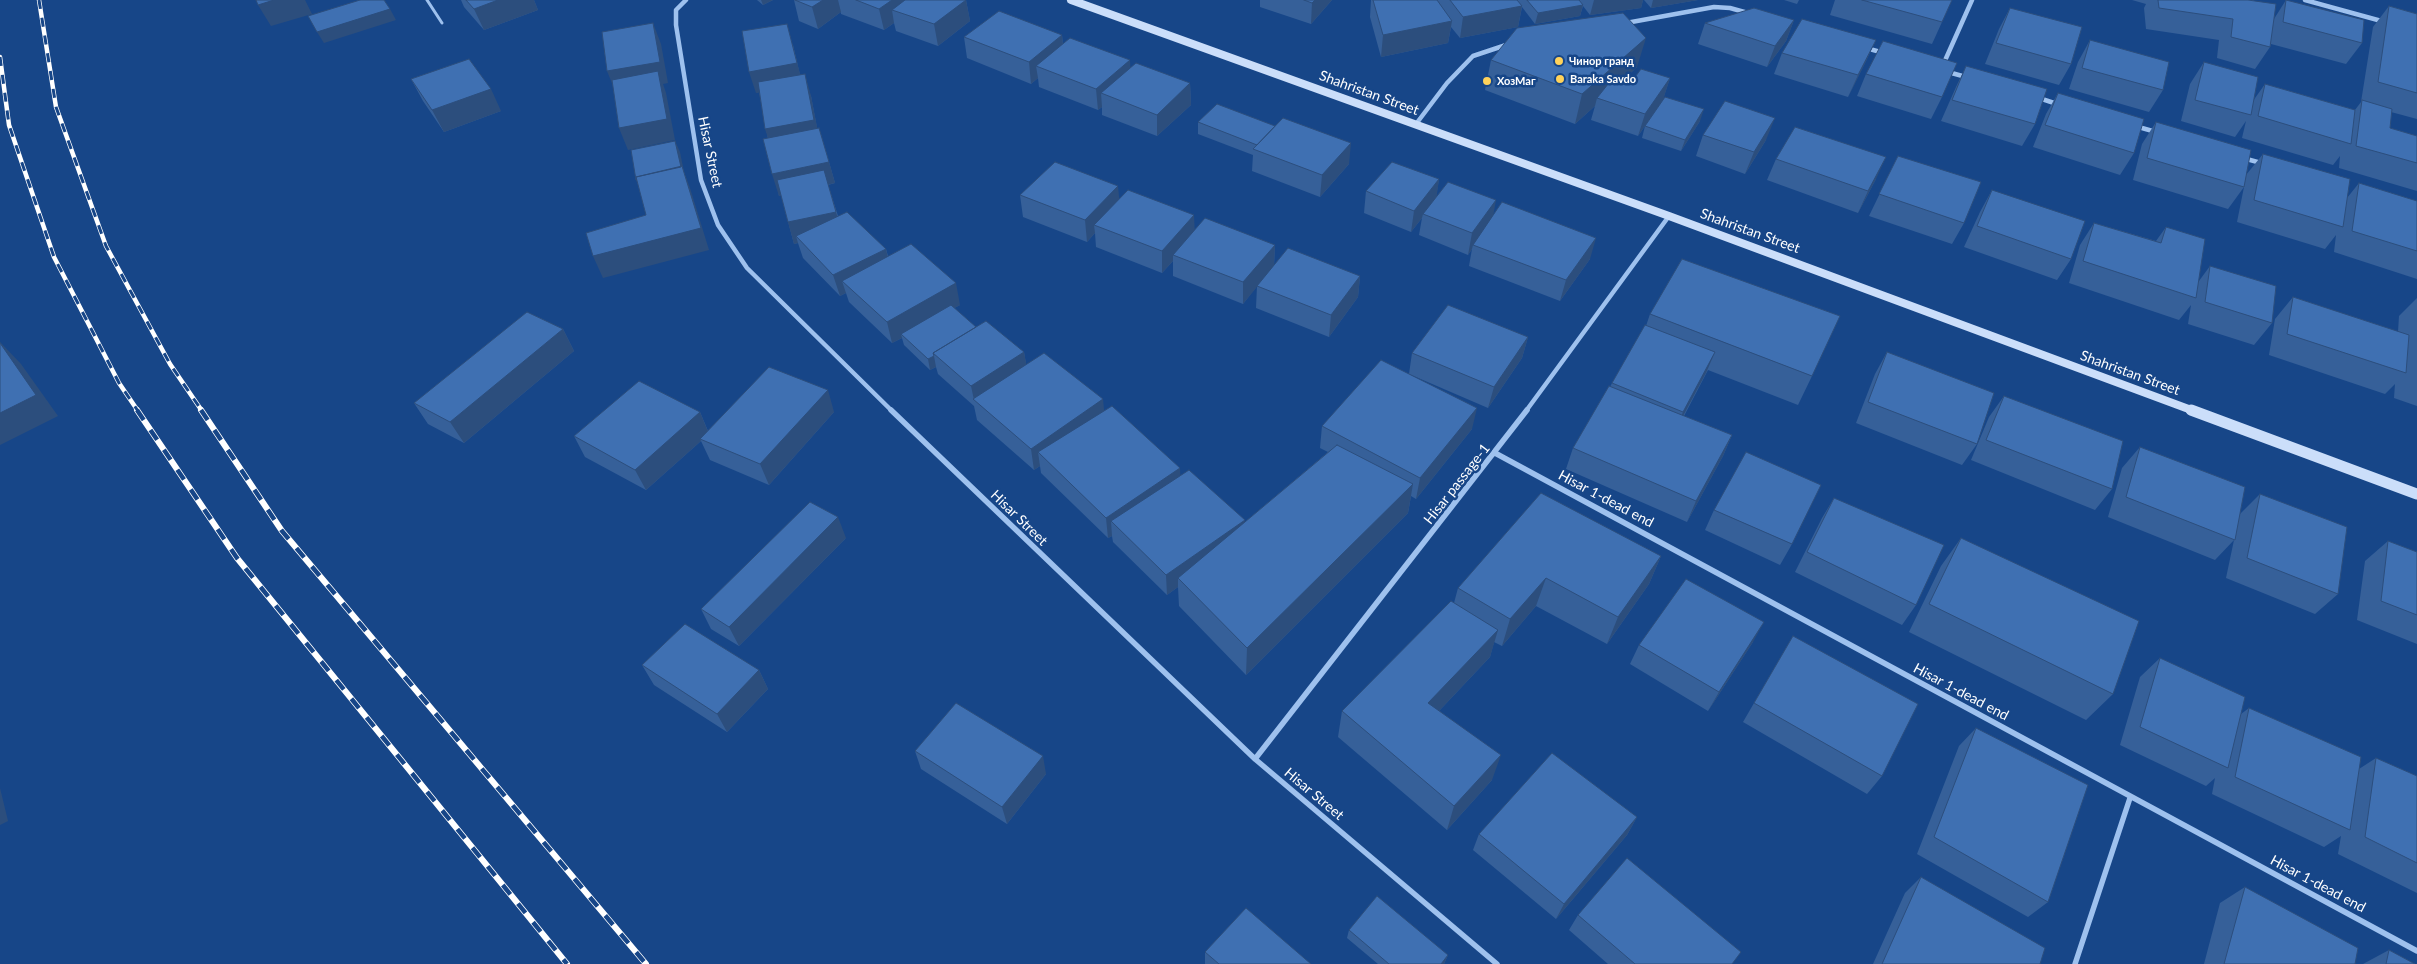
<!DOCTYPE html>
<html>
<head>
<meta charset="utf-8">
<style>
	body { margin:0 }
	canvas { display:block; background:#174688 }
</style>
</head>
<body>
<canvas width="2417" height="964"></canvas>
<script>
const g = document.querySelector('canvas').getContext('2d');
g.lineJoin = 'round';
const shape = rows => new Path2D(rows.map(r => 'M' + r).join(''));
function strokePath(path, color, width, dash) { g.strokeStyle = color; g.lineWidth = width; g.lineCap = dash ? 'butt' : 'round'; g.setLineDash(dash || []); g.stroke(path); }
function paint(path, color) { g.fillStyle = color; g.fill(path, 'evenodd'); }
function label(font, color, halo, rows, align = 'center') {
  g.font = font + ' Lato,sans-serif'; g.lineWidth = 5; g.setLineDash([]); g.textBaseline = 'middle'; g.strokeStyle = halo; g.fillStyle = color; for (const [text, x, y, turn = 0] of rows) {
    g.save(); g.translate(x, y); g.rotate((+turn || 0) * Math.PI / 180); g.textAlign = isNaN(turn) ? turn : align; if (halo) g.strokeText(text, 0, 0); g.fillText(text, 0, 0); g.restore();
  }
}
const lane = shape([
	[427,0,442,23]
]);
const streetFar1 = shape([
	[686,0,676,10,676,25,701,180,718,225,747,268,892,411],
	[2305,0,2385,22],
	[1626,23,1714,7,1730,8,1748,13],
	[1866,48,1884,53],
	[1943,65,1972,0],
	[1948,72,1966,77],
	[2039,98,2057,104],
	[1416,124,1447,83,1473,56,1509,44],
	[2135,126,2156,132],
	[2243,158,2261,163],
	[1526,411,1669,216]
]);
const street = shape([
	[891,410,1255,759,1497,964],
	[1495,453,2417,951],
	[1255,759,1527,410],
	[2075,964,2130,798]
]);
const secondaryFar1 = shape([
	[1071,0,1669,216,2194,411]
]);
const secondary = shape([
	[2191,410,2417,494]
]);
const railFar1 = shape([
	[39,0,56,107,106,246,170,364,202,411],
	[0,57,9,125,54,257,119,383,138,411]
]);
const rail = shape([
	[137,410,237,558,567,964],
	[201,410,282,531,646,964]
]);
const wall = shape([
	[461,0,534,0,538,10,484,30,464,7],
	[757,0,773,0,763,5],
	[794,0,966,0,970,21,938,46,896,31,894,23,884,30,841,14,841,12,818,29,799,21],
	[1260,0,1332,0,1311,24,1260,7],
	[1371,0,1643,0,1641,8,1590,15,1583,6,1580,16,1535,24,1522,7,1518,27,1460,38,1451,27,1448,43,1381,57,1370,17],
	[1644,0,1698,0,1651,8],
	[1784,0,1799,0,1797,4],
	[1835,0,1952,0,1932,44,1830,15],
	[2132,0,2254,0,2253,1,2274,19,2286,0,2362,43,2346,64,2271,44,2270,47,2255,69,2217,58,2219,40,2146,29,2144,8,2146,4],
	[2389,6,2417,14,2417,119,2391,112,2390,128,2417,136,2417,191,2339,168,2340,156,2333,165,2242,138,2246,121,2235,137,2181,121,2190,84,2204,62,2253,101,2265,84,2355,110,2361,102,2373,27],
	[2010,8,2071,64,2059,85,1985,64,1999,29],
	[1794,20,1786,41,1767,67,1698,44,1705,23],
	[1062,35,1063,44,1131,68,1190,83,1191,105,1157,136,1102,115,1102,107,1098,110,1039,87,1038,78,1031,84,967,58,964,37],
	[1876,40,1866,61,1848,97,1774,74,1782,53],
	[2090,40,2163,90,2149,112,2069,89,2078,62],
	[793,45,800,75,811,96,817,128,829,162,835,183,828,185,838,216,886,249,888,256,960,305,954,308,976,327,1024,352,1026,364,1104,411,1180,468,1180,475,1245,522,1328,452,1320,448,1322,426,1409,374,1412,353,1528,337,1522,358,1488,408,1409,374,1472,429,1416,499,1411,496,1408,513,1246,675,1179,606,1178,587,1167,595,1113,542,1112,536,1108,538,1041,473,1040,466,1034,470,977,420,974,406,938,374,936,367,930,370,904,345,902,338,892,343,849,302,846,293,840,296,803,258,798,243,794,244,781,195,779,196,759,92,756,93],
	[1491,60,1637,67,1621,82,1630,84,1670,78,1663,99,1700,121,1681,151,1642,138,1645,126,1661,103,1638,136,1591,120,1595,106,1575,124,1485,90],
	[1966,66,2035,124,2022,146,1941,121,1956,87],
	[1866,74,1942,97,1931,119,1857,96],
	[411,79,501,111,444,132,423,101],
	[2058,93,2134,153,2120,175,2033,147,2046,114],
	[1198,122,1349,164,1320,197,1252,171,1253,155,1198,134],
	[2156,122,2246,175,2263,154,2347,198,2359,183,2417,201,2417,279,2334,252,2336,235,2325,249,2237,222,2244,187,2228,209,2133,180,2142,144],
	[1703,135,1766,140,1745,174,1696,156],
	[1898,156,1964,223,1952,244,1869,216],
	[1776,159,1876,179,1858,213,1767,180],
	[1439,179,1436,197,1493,215,1590,259,1560,301,1469,266,1472,249,1468,255,1419,235,1422,218,1411,232,1364,213,1366,191],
	[1992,190,2071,259,2057,280,1964,247,1980,212],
	[1020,195,1119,199,1194,215,1194,230,1275,245,1274,266,1360,276,1358,297,1329,337,1256,308,1257,286,1243,304,1173,276,1173,261,1162,273,1096,247,1095,233,1087,242,1023,217],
	[2094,223,2156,241,2166,227,2199,281,2210,266,2272,323,2254,345,2188,324,2191,305,2179,320,2069,283,2080,245],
	[2293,297,2398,332,2399,316,2417,298,2417,406,2394,398,2395,384,2385,394,2269,355,2275,319],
	[1650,314,1812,376,1798,405,1708,370,1684,416,1732,435,1723,456,1687,522,1566,469,1573,448,1610,387,1612,383,1646,326],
	[563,329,574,351,464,443,428,424,414,403],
	[1887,352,1977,444,1962,465,1856,423,1875,374],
	[2004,396,2112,489,2095,510,1971,460,1989,417],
	[700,412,708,431,834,412,769,485,710,460,701,441,646,490,585,457,574,436],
	[2140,447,2240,514,2260,494,2338,594,2315,614,2226,578,2234,540,2215,560,2108,517,2122,468],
	[1834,498,1916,605,1902,625,1795,572,1822,518],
	[1714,510,1792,544,1780,565,1705,530],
	[846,538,739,646,711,629,701,609],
	[1961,538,2113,694,2086,720,1909,632,1941,566],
	[2388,541,2417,552,2417,644,2357,620,2365,561],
	[1661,556,1649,584,1607,644,1536,606,1502,646,1494,642,1490,657,1439,711,1492,780,1447,830,1338,737,1342,711,1454,603,1458,588],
	[1793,636,1882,776,1867,794,1743,722],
	[1753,642,1708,711,1630,664,1639,645],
	[2160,658,2241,714,2249,708,2359,769,2376,758,2417,776,2417,893,2338,854,2341,836,2324,847,2212,794,2215,778,2206,786,2120,745,2140,677],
	[642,665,759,670,768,689,727,732,654,685],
	[1976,728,2048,902,2028,917,1917,854,1959,746],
	[915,751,1046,774,1007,824,921,769],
	[1637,817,1627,835,1556,919,1473,850,1479,834],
	[1921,877,2040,964,1873,964,1905,893],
	[2245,887,2355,964,2204,964,2220,903],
	[1578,915,1732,964,1608,964,1569,930],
	[1349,930,1448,955,1444,964,1378,964,1347,938],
	[2389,950,2415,964,2363,964],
	[1205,952,1311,964,1205,964]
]);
const shadedWall = shape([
	[274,0,305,0,312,14,271,26,258,5],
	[498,0,534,0,538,10,484,30,474,9],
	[761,0,773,0,763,5],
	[823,0,838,0,841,12,818,29,812,7],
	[892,0,921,0,892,10,894,23,884,30,879,9],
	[966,0,970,21,938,46,934,24],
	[1315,0,1332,0,1311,24,1312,3],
	[1594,0,1643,0,1641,8,1590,15],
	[1653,0,1698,0,1651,8],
	[1583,5,1580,16,1535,24,1538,13],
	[1522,6,1518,27,1460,38,1463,17],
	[390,9,396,20,324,43,317,32],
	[1794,20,1786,41,1767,67,1775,46],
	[1452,21,1448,43,1381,57,1383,35],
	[653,23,661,44,668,83,663,84,666,93,675,140,628,150,619,128,616,93,607,71],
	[787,24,803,85,756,93,749,72],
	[1062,35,1064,56,1036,66,1038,78,1031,84,1029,62],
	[1646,38,1637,67,1602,100,1597,98,1595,106,1575,124,1582,94],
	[1876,40,1866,61,1848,97,1858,75],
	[1130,60,1131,82,1101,93,1102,107,1098,110,1096,89],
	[805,74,811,96,820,142,772,150,765,129],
	[1670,78,1663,100,1638,136,1645,114],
	[1190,83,1191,105,1157,136,1157,115],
	[491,89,501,111,444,132,432,110],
	[1704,109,1700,121,1681,151,1685,140],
	[1775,118,1766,140,1745,174,1754,152],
	[675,141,680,152,684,172,690,188,709,250,603,278,593,256,701,228,641,191,636,180],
	[1351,143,1349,164,1320,197,1322,175],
	[1886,157,1876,179,1858,213,1868,191],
	[829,162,835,183,779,196,772,174],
	[1439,179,1436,201,1423,214,1422,218,1411,232,1414,211],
	[1118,186,1120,207,1094,225,1095,233,1087,242,1085,220],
	[1496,200,1492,222,1473,245,1472,249,1468,255,1472,233],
	[836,212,842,233,796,236,798,243,794,244,788,222],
	[1194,215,1195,237,1173,255,1173,261,1162,273,1162,251],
	[1596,238,1590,259,1560,301,1566,280],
	[1275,245,1274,266,1243,304,1243,282],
	[886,249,891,271,842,281,846,293,840,296,833,275],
	[1360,276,1358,297,1329,337,1331,315],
	[956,283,960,305,904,336,901,334,902,338,892,343,887,322],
	[563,329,574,351,464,443,450,422],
	[1528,337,1522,358,1488,408,1494,387],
	[0,342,21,364,58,416,0,445],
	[1024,352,1028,374,974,400,971,386],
	[1715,352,1706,373,1674,433,1683,412],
	[934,356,936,367,930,370,928,359],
	[828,390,834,412,769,485,760,464],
	[1103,399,1105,420,1038,452,1040,466,1034,470,1031,449],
	[1477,408,1472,429,1416,499,1420,478],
	[700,412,709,434,700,439,701,441,646,490,635,470],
	[1732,435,1723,456,1687,522,1696,501],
	[1180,468,1181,489,1111,521,1112,536,1108,538,1106,518],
	[1413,484,1408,513,1246,675,1247,648],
	[838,517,846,538,739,646,729,627],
	[1245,520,1244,540,1178,578,1178,587,1167,595,1166,575],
	[1661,556,1649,584,1607,644,1618,617],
	[1546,578,1536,606,1502,646,1510,619],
	[1764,622,1753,642,1708,711,1719,692],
	[1498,630,1490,657,1422,729,1428,703],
	[759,670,768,689,727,732,717,714],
	[1501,755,1492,780,1447,830,1454,806],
	[1043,756,1046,774,1007,824,1002,807],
	[0,788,8,821,0,825],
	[1637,817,1627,835,1556,919,1564,904],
	[1448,955,1444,964,1441,964]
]);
const building = shape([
	[256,0,274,0,258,5,256,0],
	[360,0,384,0,390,9,317,32,308,16,360,0],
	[466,0,498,0,474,9,466,0],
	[795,0,823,0,812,7,795,0],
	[856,0,892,0,879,9,856,0],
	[905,0,966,0,934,24,892,10,905,0],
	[1304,0,1315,0,1312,3,1304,0],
	[1373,0,1437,0,1452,21,1383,35,1373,0],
	[1450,0,1517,0,1522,6,1463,17,1450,0],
	[1527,0,1579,0,1583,5,1538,13,1527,0],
	[1862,0,1952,0,1942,22,1862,0],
	[2158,0,2248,0,2276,4,2270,47,2231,37,2233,19,2159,8,2158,0],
	[2286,0,2364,20,2362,43,2283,22,2286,0],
	[2389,6,2417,14,2417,93,2378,82,2389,6],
	[1754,8,1794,20,1775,46,1705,23,1754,8],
	[2010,8,2082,27,2071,64,1996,43,2010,8],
	[999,11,1062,35,1029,62,964,37,999,11],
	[1623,13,1646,38,1582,94,1491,60,1517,28,1623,13],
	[1802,19,1876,40,1858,75,1782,53,1802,19],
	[653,23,660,62,607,71,602,32,653,23],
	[787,24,797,63,749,72,742,31,787,24],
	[1070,38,1130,60,1096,89,1036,66,1070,38],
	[2090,40,2169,62,2163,90,2082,68,2090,40],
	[1883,41,1957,63,1942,97,1866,74,1883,41],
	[469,59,491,89,432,110,411,79,469,59],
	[2204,62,2258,77,2251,115,2195,100,2204,62],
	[1136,63,1190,83,1157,115,1101,93,1136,63],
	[1966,66,2047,89,2035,124,1952,100,1966,66],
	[1641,69,1670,78,1645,114,1597,98,1612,79,1630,84,1641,69],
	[658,71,667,119,619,128,612,80,658,71],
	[805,74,814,120,765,129,758,82,805,74],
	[2265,84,2355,110,2351,144,2258,116,2265,84],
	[2058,93,2144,119,2134,153,2045,125,2058,93],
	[1665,97,1704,109,1685,140,1645,126,1665,97],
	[2362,100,2392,109,2390,128,2417,136,2417,163,2356,146,2362,100],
	[1725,101,1775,118,1754,152,1703,135,1725,101],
	[1217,104,1275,126,1257,145,1198,122,1217,104],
	[1283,118,1351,143,1322,175,1253,149,1283,118],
	[2156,122,2251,150,2244,187,2147,158,2156,122],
	[1795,127,1886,157,1868,191,1776,159,1795,127],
	[819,128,829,162,772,174,763,139,819,128],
	[675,141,681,167,636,177,636,180,631,150,675,141],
	[2263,154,2350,179,2343,227,2254,200,2263,154],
	[1898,156,1981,182,1964,223,1879,194,1898,156],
	[1055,162,1118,186,1085,220,1020,195,1055,162],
	[1392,162,1439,179,1414,211,1366,191,1392,162],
	[682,166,701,228,593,256,586,233,646,215,636,177,682,166],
	[824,170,836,212,788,222,777,180,824,170],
	[1448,182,1496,200,1472,233,1423,214,1448,182],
	[2359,183,2417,201,2417,251,2352,231,2359,183],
	[1128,190,1194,215,1162,251,1094,225,1128,190],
	[1992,190,2085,221,2071,259,1977,226,1992,190],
	[1502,202,1596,238,1566,280,1473,245,1502,202],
	[847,212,886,249,833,275,796,236,847,212],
	[1205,218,1275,245,1243,282,1173,255,1205,218],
	[2094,223,2161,243,2166,227,2205,239,2196,298,2083,261,2094,223],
	[911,244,956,283,887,322,842,281,911,244],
	[1288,248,1360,276,1331,315,1257,286,1288,248],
	[1682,259,1840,316,1812,376,1650,314,1682,259],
	[2210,266,2276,286,2272,323,2205,302,2210,266],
	[2293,297,2409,335,2406,373,2287,334,2293,297],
	[951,305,976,327,933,353,934,356,928,359,901,334,951,305],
	[1448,305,1528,337,1494,387,1412,353,1448,305],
	[527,312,563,329,450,422,414,403,527,312],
	[986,321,1024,352,971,386,933,353,986,321],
	[1645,325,1715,352,1683,412,1612,383,1645,325],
	[0,343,36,395,0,413,0,343],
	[1887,352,1994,393,1977,444,1868,402,1887,352],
	[1044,353,1103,399,1031,449,973,399,1044,353],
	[1381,360,1477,408,1420,478,1322,426,1381,360],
	[769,367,828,390,760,464,700,439,769,367],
	[639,381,700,412,635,470,574,436,639,381],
	[1609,386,1732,435,1696,501,1573,448,1609,386],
	[2004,396,2123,441,2112,489,1986,440,2004,396],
	[1112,406,1180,468,1106,518,1038,452,1112,406],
	[1337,445,1413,484,1247,648,1178,578,1337,445],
	[2140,447,2245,487,2235,540,2126,497,2140,447],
	[1746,452,1821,485,1792,544,1714,510,1746,452],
	[1189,470,1245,520,1166,575,1111,521,1189,470],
	[1541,493,1661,556,1618,617,1546,578,1510,619,1458,588,1541,493],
	[2260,494,2347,527,2338,594,2247,558,2260,494],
	[1834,498,1944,545,1916,605,1807,552,1834,498],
	[810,502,838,517,729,627,701,609,810,502],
	[1961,538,2139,621,2113,694,1929,604,1961,538],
	[2388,541,2417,552,2417,615,2381,601,2388,541],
	[1686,579,1764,622,1719,692,1639,645,1686,579],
	[1451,601,1498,630,1428,703,1501,755,1454,806,1342,711,1451,601],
	[685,624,759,670,717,714,642,665,685,624],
	[1793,636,1918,704,1882,776,1754,703,1793,636],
	[2160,658,2245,697,2228,768,2140,727,2160,658],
	[956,703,1043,756,1002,807,915,751,956,703],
	[2249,708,2361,757,2350,830,2235,777,2249,708],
	[1976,728,2088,785,2048,902,1934,837,1976,728],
	[1552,753,1637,817,1564,904,1479,834,1552,753],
	[2376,758,2417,776,2417,863,2365,837,2376,758],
	[1627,858,1741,952,1732,964,1635,964,1578,915,1627,858],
	[1921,877,2045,948,2040,964,1882,964,1921,877],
	[2245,887,2358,948,2355,964,2224,964,2245,887],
	[1377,896,1448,955,1441,964,1389,964,1349,930,1377,896],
	[1246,908,1311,964,1219,964,1205,952,1246,908],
	[2389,950,2415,964,2386,964,2389,950]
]);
const markers = [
	[1559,61,5,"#ffd25b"],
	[1560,79,5,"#ffd25b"],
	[1487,81,5,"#ffd25b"]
];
const farPoinames = [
	["Чинор гранд",1569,61],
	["Baraka Savdo",1570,79],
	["ХозМаг",1497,81]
];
const streetNames = [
	["Shahristan Street",1369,93,20],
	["Hisar Street",710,152,78],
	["Shahristan Street",1750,231,20],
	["Shahristan Street",2130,373,20],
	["Hisar passage-1",1457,484,-52],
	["Hisar 1-dead end",1606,499,28],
	["Hisar Street",1019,518,44],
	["Hisar 1-dead end",1961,692,28],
	["Hisar Street",1314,794,40],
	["Hisar 1-dead end",2318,884,28]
];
strokePath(lane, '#9ec1ee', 3);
strokePath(streetFar1, '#9ec1ee', 4.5);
strokePath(street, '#9ec1ee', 5.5);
strokePath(secondaryFar1, '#cbdefa', 8);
strokePath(secondary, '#cbdefa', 11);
strokePath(railFar1, '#fff', 4.5);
strokePath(rail, '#fff', 6);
strokePath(railFar1, '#174688', 3, [9]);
strokePath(rail, '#174688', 4.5, [12]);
paint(wall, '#366099');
paint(shadedWall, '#2c4e7d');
paint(building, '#3f70b2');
strokePath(building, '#2c4e7d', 1);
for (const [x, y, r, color] of markers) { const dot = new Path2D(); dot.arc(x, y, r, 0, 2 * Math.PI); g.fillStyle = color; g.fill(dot); strokePath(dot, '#174688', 2); }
label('bold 11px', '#fff', '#174688', farPoinames, 'left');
label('14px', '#fff', '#174688', streetNames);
</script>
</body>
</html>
